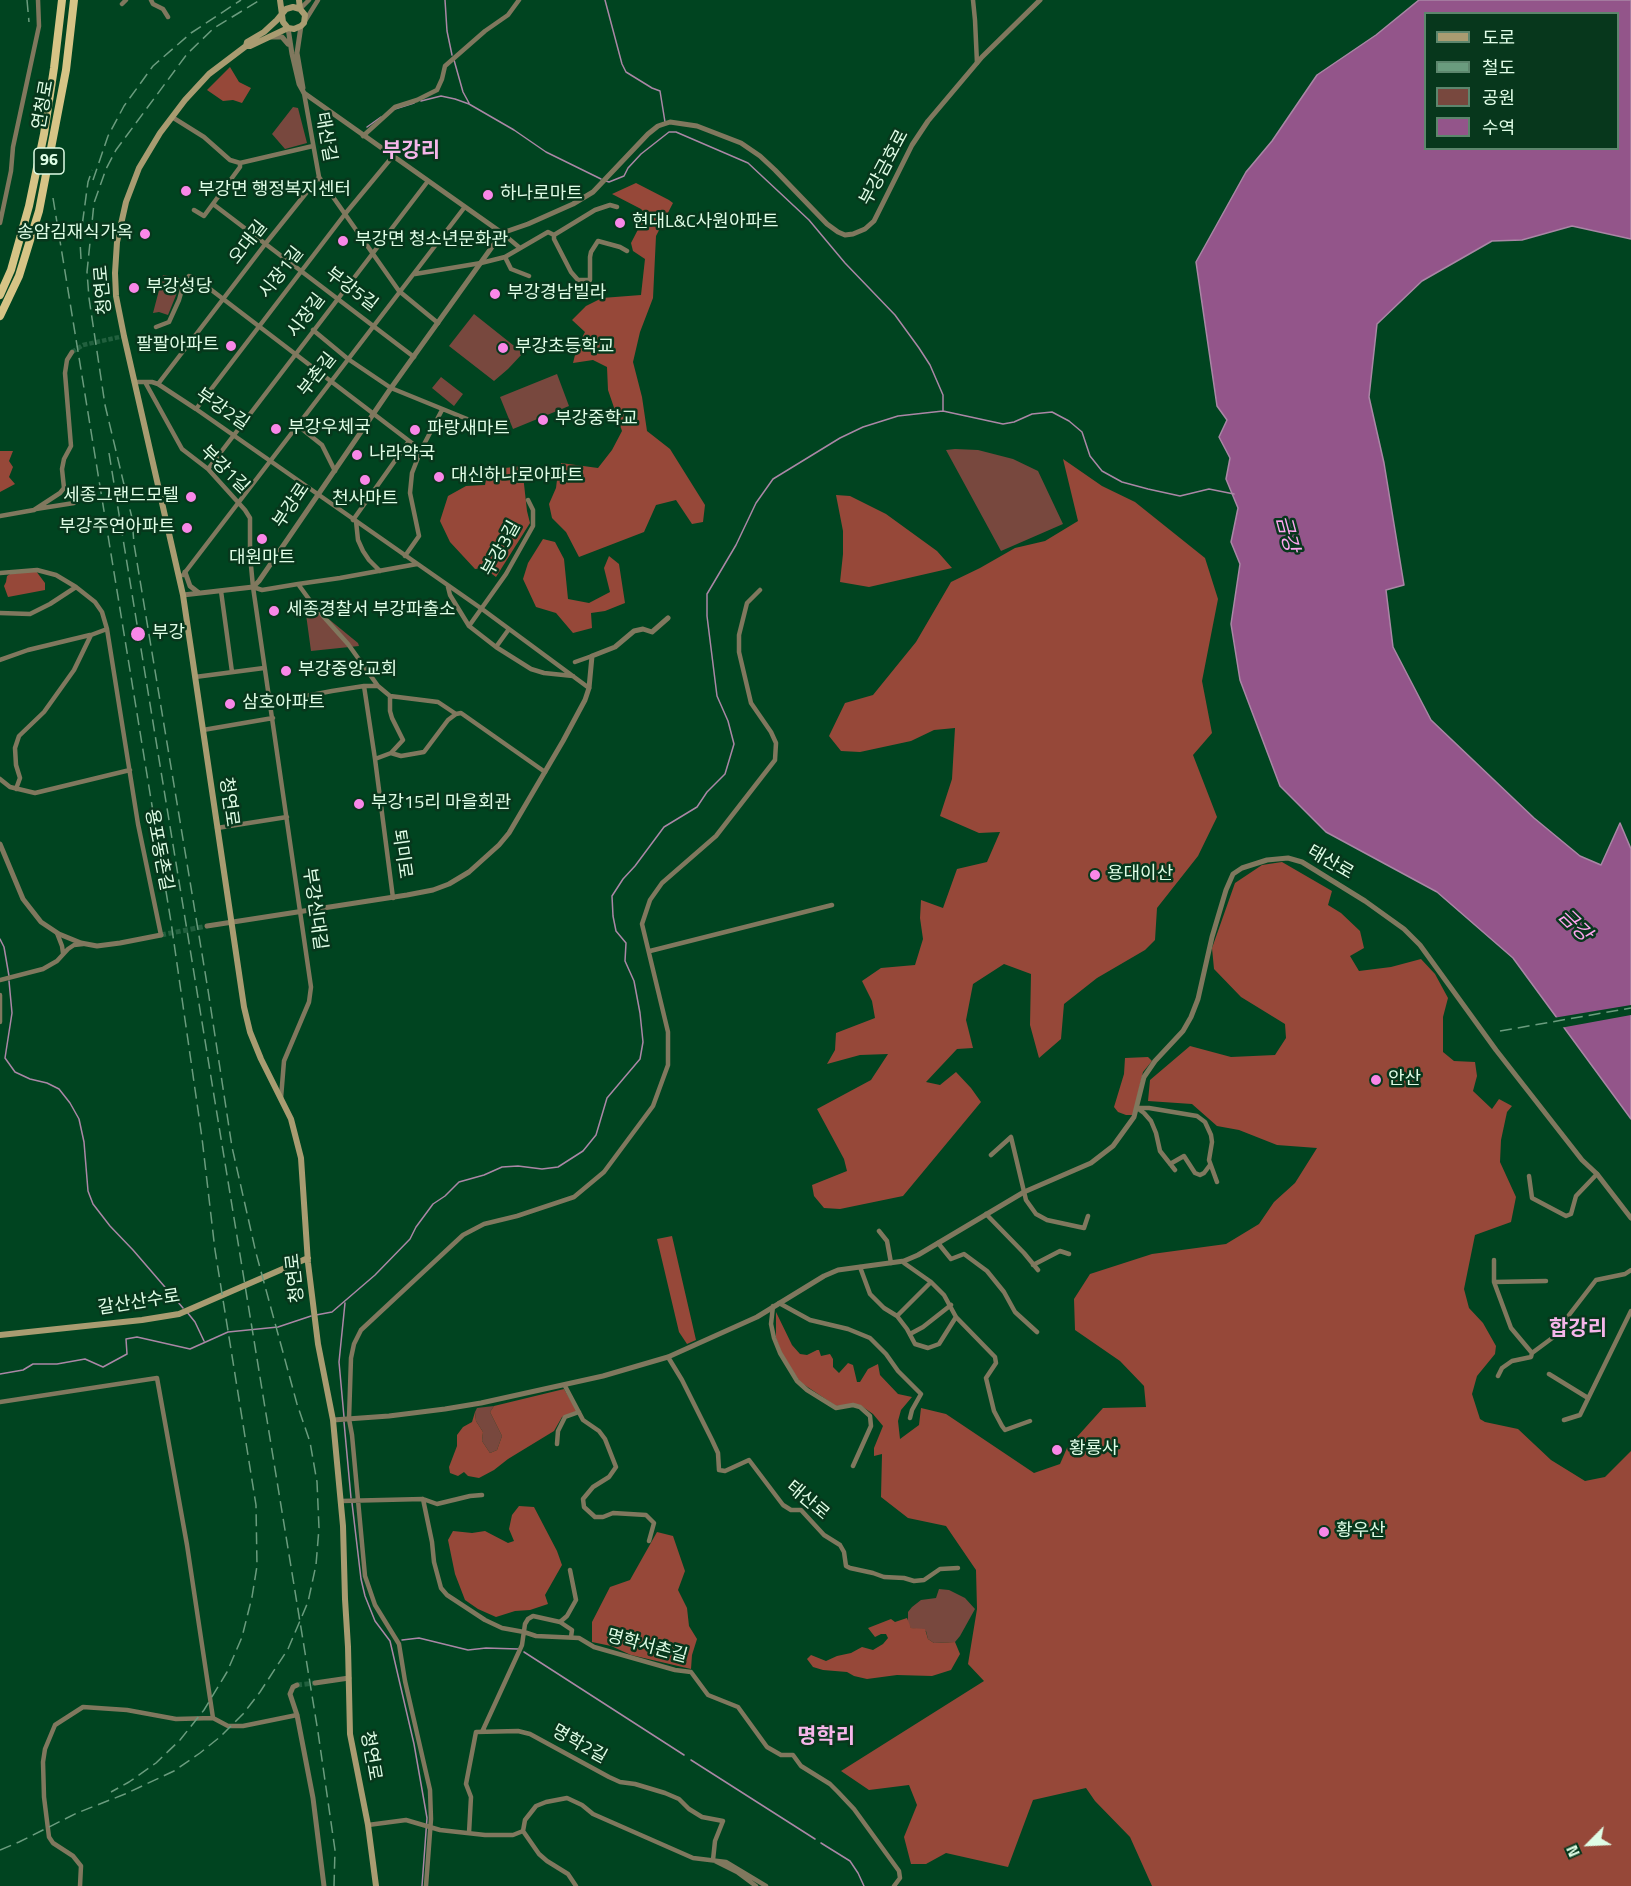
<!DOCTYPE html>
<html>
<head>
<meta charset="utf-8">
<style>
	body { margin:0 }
	#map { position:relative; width:1631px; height:1886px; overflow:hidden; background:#004420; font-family:"Titillium Web","Noto Sans KR",sans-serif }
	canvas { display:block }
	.legend { position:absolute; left:1424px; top:12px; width:195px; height:138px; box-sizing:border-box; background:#07371c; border:2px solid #5d866d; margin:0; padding:8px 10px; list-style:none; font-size:18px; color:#dffde6 }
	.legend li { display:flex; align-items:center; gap:12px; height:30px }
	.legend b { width:30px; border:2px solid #5d866d }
	.north { position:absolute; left:1559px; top:1814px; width:60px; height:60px; -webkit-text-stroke:4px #07371c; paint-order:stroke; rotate:246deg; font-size:16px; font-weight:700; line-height:24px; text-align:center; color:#dffde6 }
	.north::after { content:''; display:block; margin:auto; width:21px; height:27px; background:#dffde6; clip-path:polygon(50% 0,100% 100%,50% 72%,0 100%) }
</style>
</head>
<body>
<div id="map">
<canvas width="1631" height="1886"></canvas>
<ul class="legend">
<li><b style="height:8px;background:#a99c71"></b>도로</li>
<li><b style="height:8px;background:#6a9c7e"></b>철도</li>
<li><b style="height:16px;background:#78483e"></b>공원</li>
<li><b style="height:16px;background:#93558a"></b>수역</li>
</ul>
<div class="north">N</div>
</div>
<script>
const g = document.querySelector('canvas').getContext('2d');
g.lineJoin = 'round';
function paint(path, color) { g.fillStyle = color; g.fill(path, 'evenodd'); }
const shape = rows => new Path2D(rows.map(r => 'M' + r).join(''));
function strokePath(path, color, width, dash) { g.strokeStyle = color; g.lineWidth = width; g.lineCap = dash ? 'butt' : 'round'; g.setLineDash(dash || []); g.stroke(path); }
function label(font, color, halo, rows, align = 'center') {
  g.font = font + ' "Titillium Web","Noto Sans KR",sans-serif'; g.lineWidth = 5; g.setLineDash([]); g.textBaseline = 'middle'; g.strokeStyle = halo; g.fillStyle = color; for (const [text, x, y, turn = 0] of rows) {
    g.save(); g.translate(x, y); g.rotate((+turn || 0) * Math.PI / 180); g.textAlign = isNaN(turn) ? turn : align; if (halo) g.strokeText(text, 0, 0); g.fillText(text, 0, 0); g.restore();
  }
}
const green = shape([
	[293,107,298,108,307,143,285,149,272,134],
	[163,275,179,278,181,283,168,315,159,312,153,313],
	[474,314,523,353,508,369,494,381,449,346],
	[557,374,569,406,513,429,500,397],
	[441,377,463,394,454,406,432,388],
	[955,449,978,450,1013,459,1038,471,1063,524,1001,551,946,450],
	[309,603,358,643,359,646,311,651,305,607],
	[494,1406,490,1412,502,1436,497,1450,490,1453,482,1441,483,1432,476,1421,475,1412,477,1408],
	[939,1589,949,1590,965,1598,975,1609,960,1636,955,1642,934,1643,928,1639,926,1631,911,1628,908,1623,908,1612,912,1607,921,1600,936,1598]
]);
const forest = shape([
	[230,67,239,82,251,88,242,103,233,100,223,101,207,90],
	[636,183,669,200,673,203,656,236,653,298,640,332,633,362,642,397,647,431,670,449,705,505,703,522,692,524,676,500,656,505,644,532,579,557,566,532,552,518,549,504,556,488,558,472,561,469,561,463,598,468,612,450,622,431,608,390,607,367,593,360,573,363,577,347,585,332,572,320,586,306,602,298,641,295,645,259,633,251,631,243,646,214,641,209,612,194],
	[0,451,13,451,9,461,13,467,9,477,15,484,0,492],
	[1063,459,1102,486,1135,502,1205,558,1218,599,1202,681,1212,733,1193,755,1217,817,1198,856,1157,908,1155,940,1145,950,1097,978,1064,1004,1061,1039,1039,1058,1030,1025,1031,974,1004,964,973,984,966,1020,973,1048,957,1049,926,1082,940,1085,956,1072,971,1088,981,1102,903,1196,840,1209,824,1208,814,1196,812,1185,847,1171,844,1159,817,1109,871,1080,888,1054,860,1055,827,1064,835,1050,836,1033,875,1018,872,1001,862,981,881,968,915,965,923,939,920,918,921,900,943,908,957,869,987,862,1000,832,979,833,940,816,952,779,955,728,934,730,911,741,860,752,841,751,829,736,845,703,873,695,916,642,951,582,980,568,1015,548,1045,541,1078,521],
	[522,466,527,511,530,523,496,577,484,568,475,569,450,542,440,521,448,496,466,486,485,485,488,470],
	[836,495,850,496,886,514,937,551,952,568,869,587,840,582,843,554,843,531],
	[543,539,555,542,564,559,568,599,589,603,610,592,604,568,609,556,619,564,625,603,605,611,591,613,592,628,573,633,556,613,536,607,523,579,528,563],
	[36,571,45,583,45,590,8,597,4,586,6,582,7,576,10,574],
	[1282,862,1332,891,1328,905,1341,913,1360,931,1364,948,1350,956,1359,971,1391,967,1421,959,1435,974,1448,998,1443,1017,1443,1052,1454,1061,1475,1062,1477,1076,1473,1091,1492,1109,1499,1099,1512,1106,1507,1112,1501,1140,1500,1162,1516,1197,1511,1222,1475,1235,1464,1289,1469,1308,1483,1323,1496,1346,1495,1354,1477,1376,1472,1394,1480,1419,1485,1422,1518,1429,1551,1460,1585,1481,1605,1477,1631,1451,1631,1886,1152,1886,1130,1837,1095,1801,1086,1788,1033,1800,1008,1867,946,1853,926,1864,911,1864,904,1837,917,1805,909,1785,869,1790,841,1771,984,1681,968,1664,977,1609,976,1570,946,1526,908,1518,881,1497,882,1454,874,1456,874,1448,883,1426,873,1414,860,1405,853,1404,836,1406,800,1382,782,1354,776,1338,776,1312,792,1345,800,1354,807,1355,817,1350,819,1350,821,1356,830,1354,833,1359,833,1367,839,1373,848,1363,853,1365,857,1382,860,1382,868,1369,878,1364,880,1375,898,1394,912,1397,901,1410,898,1421,900,1439,919,1425,921,1408,946,1414,1034,1473,1060,1464,1067,1448,1103,1408,1146,1407,1144,1386,1120,1361,1075,1330,1074,1299,1090,1274,1152,1254,1226,1244,1259,1224,1274,1202,1295,1183,1317,1148,1277,1145,1239,1130,1217,1126,1192,1104,1148,1101,1150,1080,1190,1046,1231,1057,1275,1055,1286,1038,1285,1024,1241,997,1214,969,1212,948,1235,883,1262,865],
	[1148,1057,1152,1061,1143,1072,1133,1115,1126,1115,1118,1112,1114,1107,1124,1074,1125,1058],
	[672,1236,696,1340,687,1344,679,1332,657,1239],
	[564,1389,577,1411,562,1417,554,1431,508,1459,494,1470,479,1478,468,1476,464,1472,458,1476,450,1473,449,1467,457,1446,457,1435,463,1427,472,1422,475,1412,476,1421,483,1432,482,1441,490,1453,497,1450,502,1436,490,1412,494,1406],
	[519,1506,534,1507,557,1551,562,1565,545,1595,548,1604,530,1610,515,1611,496,1617,478,1609,465,1600,455,1574,448,1540,453,1531,472,1533,485,1531,508,1543,514,1541,509,1529,512,1515],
	[657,1532,673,1536,685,1571,678,1590,687,1608,689,1626,697,1639,692,1655,691,1669,631,1655,611,1646,592,1642,592,1622,610,1587,630,1580],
	[907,1618,911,1628,925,1629,928,1639,934,1643,955,1642,960,1654,951,1670,932,1676,897,1675,867,1679,854,1676,847,1672,823,1670,813,1667,807,1659,811,1655,826,1661,837,1656,851,1653,862,1647,873,1650,883,1644,888,1638,886,1634,881,1634,875,1637,868,1628,891,1619,895,1622]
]);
const water = shape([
	[1419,0,1631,0,1631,239,1572,226,1522,240,1492,241,1422,281,1377,324,1369,397,1384,463,1404,585,1386,590,1393,647,1431,720,1534,818,1580,856,1601,865,1620,823,1631,849,1631,1119,1513,958,1437,892,1326,832,1280,786,1240,680,1231,624,1240,564,1231,542,1238,508,1226,479,1230,458,1219,437,1227,420,1217,406,1196,262,1246,172,1272,141,1317,75,1376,35,1419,0],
	[1426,14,1618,14,1618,148,1426,148,1426,14]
]);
const pier = shape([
	[1631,1005,1631,1015,1560,1028,1553,1018]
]);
const stream = shape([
	[445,0,447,31,452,55],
	[605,0,622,64,626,72,652,88,660,91,665,122],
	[454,60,463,92,469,103],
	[421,101,441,96,455,99,469,104,514,130,546,152,601,179],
	[395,109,414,103],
	[367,127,381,117],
	[606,181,609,182,624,176,628,168,641,154,669,132,676,132,748,163,809,220,845,263,895,315,919,348,930,365,943,395,943,411],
	[0,939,4,947,9,976],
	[9,981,12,1013,5,1058,15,1072,30,1079,47,1083,59,1089,70,1103,79,1119,84,1142,88,1191,93,1204,110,1226,133,1250,183,1308],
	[187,1312,195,1322,204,1341],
	[316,1315,332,1312,375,1275,410,1239,416,1227,433,1204,445,1196,459,1182,484,1175,502,1167,518,1166,542,1169,558,1167,583,1151,596,1135,607,1098,640,1059,643,1042,640,1013,634,981,625,961,626,943,616,931,613,916,612,896,623,879,635,866,664,827,697,807,707,792,725,774,734,744,728,721,717,696,707,616,707,594,736,545,756,503,773,479,840,438,863,427,898,416,943,411,1003,424,1014,422,1032,414,1052,412,1069,421,1082,432,1090,456,1102,471,1122,482,1148,489,1180,496,1209,489,1234,494],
	[0,1374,23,1370,33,1364,57,1364,85,1359,103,1367,127,1354,126,1339,137,1337,190,1349,228,1332,278,1327,311,1316],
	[344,1417,339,1362,345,1303],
	[344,1422,351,1498],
	[352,1503,361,1579,365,1596,375,1621,390,1641,414,1744,427,1818,422,1886],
	[402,1640,419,1638,468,1650,486,1648,518,1649],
	[524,1652,684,1755],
	[691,1760,815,1839],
	[821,1843,850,1861,858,1873,864,1886]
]);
const minorTunnel = shape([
	[72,352,83,345,124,336]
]);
const tertiaryTunnel = shape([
	[161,935,207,926],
	[297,1685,315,1683]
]);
const minor = shape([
	[151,0,153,4,163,9,168,17],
	[973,0,975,20,977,63],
	[122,4,126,0],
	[300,9,309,0],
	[305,21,318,0],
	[304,93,319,177,399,291,438,323],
	[172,117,204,137,230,160,240,163,313,146],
	[363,136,395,107,417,100,437,90,442,79,445,66,485,31,508,15,519,0],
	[213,204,414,357],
	[194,210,204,216,240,167,240,163],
	[0,223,11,171,13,147,39,26,38,0],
	[502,233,520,248],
	[554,235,554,239,571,272,578,280,590,280,590,257,591,252,598,241,620,247,627,251],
	[505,257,511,269,529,276],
	[415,274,481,263,505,257,548,232,554,235,595,210,610,205,617,207],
	[156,327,169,322,179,300,183,286,189,276,197,279,421,450],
	[313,330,348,359,391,388,472,421],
	[134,382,152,382,158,384,196,409,482,609,589,688],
	[145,382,182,449,208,469,245,510,250,518,250,555,253,587,311,987,309,1002,284,1061,281,1098],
	[158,384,266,243,319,177],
	[196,409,345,214,393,156],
	[297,425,322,445,335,471],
	[208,469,428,181],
	[36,509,74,503],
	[0,516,34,510,60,493,64,488,62,469,64,459,71,446,65,373,67,360,72,352],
	[353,520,409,441],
	[356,521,358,540,363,551,369,560,380,571],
	[405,556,419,536,410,493,412,473,421,450,442,410],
	[0,573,37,570,56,575,76,587],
	[183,575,464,208],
	[298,584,340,578,417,564],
	[253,587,262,590,298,584,314,606,348,644,378,686,364,686,332,691,270,703],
	[448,587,450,595,469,626,496,647,531,669,544,673,573,676],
	[221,591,232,672],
	[0,613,30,614,50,604,76,587,95,602,102,612,107,629,138,824,161,935],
	[469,626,506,574,533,526,533,510,528,500],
	[496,647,509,629],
	[0,660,28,650,90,635],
	[575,662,592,656],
	[195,677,264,668],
	[364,686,375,759],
	[378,686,390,696,438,702,456,714,461,713,545,772],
	[390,696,390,711,392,718,403,740,391,753],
	[203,730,273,718],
	[0,779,10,787,35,793,130,770],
	[16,789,20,778,16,765,15,748,19,736,44,712,74,670,91,635,107,629],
	[217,828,287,817],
	[393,898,375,759,391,753,401,756,424,752,448,720,456,714],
	[57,933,62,946,63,953],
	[650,951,832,905],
	[0,980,43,969,57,961,68,949,74,945,83,944],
	[0,995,0,1022],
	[991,1155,1011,1137,1026,1200,1036,1214,1047,1220,1084,1228,1088,1216],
	[1170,1164,1184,1156,1195,1173,1200,1175,1204,1173,1210,1165],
	[1175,1170,1160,1151,1156,1133,1151,1121,1144,1113,1137,1108,1149,1108,1197,1116,1205,1122,1211,1135,1212,1142,1209,1160,1217,1182],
	[1529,1176,1532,1198,1566,1216,1571,1214,1576,1196,1597,1174],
	[986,1214,1024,1253,1038,1270],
	[879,1231,887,1241,891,1263],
	[938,1243,951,1259,964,1254,987,1271,1004,1292,1015,1312,1037,1332],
	[904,1261,904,1263,931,1282,944,1295,956,1317,995,1357,996,1363,986,1378,994,1411,1002,1426,1005,1430,1030,1421],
	[1033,1265,1060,1251,1069,1254],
	[860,1267,870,1294,884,1308,897,1316,907,1329,915,1344,928,1348,939,1344,956,1317],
	[1546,1281,1494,1282,1511,1328,1532,1353,1559,1333,1569,1315,1596,1280,1625,1274,1631,1270],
	[1494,1282,1494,1260],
	[779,1303,810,1320,848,1329,870,1338,886,1354,898,1371,921,1394,912,1410,910,1418],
	[773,1306,771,1324,774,1338,780,1353,797,1381,807,1390,836,1408,853,1405,860,1407,870,1416,871,1426,853,1466],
	[897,1316,931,1282],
	[910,1334,923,1327,951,1305],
	[668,1357,682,1380,712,1440,718,1453,719,1470,725,1471,749,1460,783,1505,791,1510,801,1510,824,1535,840,1545,844,1552,846,1566,850,1568,873,1573,884,1577,904,1578,914,1581,924,1580,940,1569,958,1568],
	[1549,1374,1588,1398],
	[1498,1376,1502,1368,1512,1361,1531,1357,1532,1353],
	[565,1386,583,1420,599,1431,605,1439,616,1467,609,1477,593,1487,583,1499,584,1507,595,1517,603,1517,613,1513,646,1515,654,1523,649,1541],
	[0,1402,157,1378,187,1545,213,1718,176,1719,127,1710,83,1707,55,1725,45,1749,43,1762,44,1797,49,1837,53,1843,73,1856,81,1866,80,1886],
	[1564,1420,1580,1415,1631,1311],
	[557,1444,558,1431,565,1417,579,1412],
	[423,1499,437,1504,470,1496,482,1495],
	[341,1501,423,1499,432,1542,434,1562,441,1588,447,1595,485,1620,502,1628,524,1632,536,1636,579,1638,594,1647,675,1670,691,1672,708,1695,738,1707,767,1747,781,1755,793,1755,801,1766,830,1784,838,1792,854,1809,899,1871,900,1878,894,1886],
	[560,1622,567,1616,576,1600,570,1570],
	[213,1718,228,1726,243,1726,297,1715],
	[482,1732,522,1645,525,1624,528,1619,533,1616,560,1622,572,1630,571,1637],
	[368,1825,406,1820,440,1830,485,1835,513,1835,523,1831,539,1854,547,1861,568,1874,576,1886],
	[523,1831,525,1820,536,1806,546,1802,567,1798,582,1805,593,1814,693,1858,726,1862,766,1886],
	[469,1833,471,1797,466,1784,476,1732,518,1731,530,1734,609,1777,620,1782,635,1784,665,1793,679,1799,689,1809,702,1817,723,1821,715,1841,713,1860],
	[713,1860,737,1872,756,1886],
	[426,1886,431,1819,430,1790,405,1681,399,1644,375,1605,365,1576,352,1435,349,1419,351,1358,354,1344,361,1330,463,1235,484,1224,517,1216,574,1197,604,1172,653,1106,668,1065,668,1032,642,924,650,900,662,883,716,836,775,760,776,743,771,732,751,703,739,652,739,635,747,603,760,590]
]);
const tertiary = shape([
	[301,26,297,53,303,88],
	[288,28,292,54,299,84,304,93,502,233],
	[271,37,282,37,288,44],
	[502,233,528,224,573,204,593,192,648,134,658,126,670,122,697,126,741,143,760,156,775,170,827,224,838,232,845,235,853,234,865,229,874,221,912,145,928,121,982,57,1040,0],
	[185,572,190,586,199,593],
	[183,595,253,587,259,581,391,388,502,233],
	[0,844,23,899,41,922,59,934,81,943,97,946,120,943,161,935],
	[207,926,407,895,433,890,449,884,469,872,499,845,509,833,563,741,585,700,589,688,592,656,615,647,634,631,643,629,652,632,668,618],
	[333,1420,389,1416,445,1409,481,1403,603,1376,668,1357,757,1317,824,1276,838,1270,904,1261,918,1255,1024,1192,1091,1163,1113,1146,1134,1117,1144,1077,1155,1061,1183,1031,1191,1017,1198,999,1212,937,1226,890,1233,874,1242,868,1267,860,1288,858,1302,862,1365,901,1404,929,1420,945,1496,1050,1582,1160,1597,1174,1631,1218],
	[315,1683,349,1678],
	[297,1685,293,1687,290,1694,297,1715,313,1798,324,1886]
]);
const secondary = shape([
	[280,0,283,22,288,28],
	[300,9,293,7,286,9,277,20,264,32,247,42,246,46,209,74,185,100,160,133,139,168,126,202,117,242,115,273,116,296,124,336,183,595,244,1007,250,1032,261,1059,291,1119,301,1158,308,1263,318,1344,333,1420,343,1526,345,1599,348,1647,350,1734,368,1825,376,1886],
	[246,46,250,46,288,28,294,29,301,26,304,23,305,15,300,9,299,0],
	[0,1335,142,1320,179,1314,308,1258]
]);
const trunk = shape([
	[0,295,11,270,29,206,44,134,54,68,62,0],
	[0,316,19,276,39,211,66,70,74,0]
]);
const rail = shape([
	[27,0,29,22],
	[93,180,108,136,124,106,153,66,191,33,241,0],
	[53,198,171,922,202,1138,215,1250,256,1505,257,1566,252,1597,242,1637,227,1672,204,1710,180,1740,156,1763,129,1782,111,1792],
	[81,259,80,241,88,182,92,170],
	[109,453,318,1732,335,1850,334,1886],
	[1500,1031,1631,1008],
	[0,1850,19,1842,77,1813,125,1794,174,1771,200,1753,220,1737,243,1714,260,1692,288,1649,308,1602,316,1565,319,1528,317,1482,310,1442,297,1404,256,1253,232,1147,208,990,134,544,132,518,105,405,89,298,87,272,94,203,106,169,116,150,187,54,214,28,260,0]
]);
const markers = [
	[186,191,6,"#f987e8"],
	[488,195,6,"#f987e8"],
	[620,223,6,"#f987e8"],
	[145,234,6,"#f987e8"],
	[343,241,6,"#f987e8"],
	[134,288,6,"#f987e8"],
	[495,294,6,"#f987e8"],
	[231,346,6,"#f987e8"],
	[503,348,6,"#f987e8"],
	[543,420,6,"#f987e8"],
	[276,429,6,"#f987e8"],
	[415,430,6,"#f987e8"],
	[357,455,6,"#f987e8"],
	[439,477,6,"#f987e8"],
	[365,480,6,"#f987e8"],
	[191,497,6,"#f987e8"],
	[187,528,6,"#f987e8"],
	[262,539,6,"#f987e8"],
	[274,611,6,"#f987e8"],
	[138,634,8,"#f987e8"],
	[286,671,6,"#f987e8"],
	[230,704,6,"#f987e8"],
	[359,804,6,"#f987e8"],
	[1095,875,6,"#f987e8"],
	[1376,1080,6,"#f987e8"],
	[1057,1450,6,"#f987e8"],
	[1324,1532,6,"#f987e8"]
];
const shields = [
	[49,161,30]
];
const shieldNames = [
	["96",49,161]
];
const streetNames = [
	["연청로",44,105,-80],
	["태산길",325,137,80],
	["부강금호로",885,168,-62],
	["오대길",249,243,-52],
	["시장1길",282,273,-52],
	["청연로",104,290,-95],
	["부강5길",351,290,37],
	["시장길",307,316,-53],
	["부촌길",318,375,-52],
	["부강2길",222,410,34],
	["부강1길",224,470,44],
	["부강로",292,506,-56],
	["부강3길",502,549,-61],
	["청연로",228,802,82],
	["용포동촌길",158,850,79],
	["퇴미로",401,854,82],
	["태산로",1330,863,30],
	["부강신대길",314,909,82],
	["청연로",296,1278,-96],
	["갈산산수로",139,1303,-9],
	["태산로",807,1501,40],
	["명학서촌길",647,1647,15],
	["명학2길",579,1745,29],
	["청연로",370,1756,80]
];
const poiNames = [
	["부강면 행정복지센터",198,191],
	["하나로마트",500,195],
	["현대L&C사원아파트",632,223],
	["송암김재식가옥",133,234,"right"],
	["부강면 청소년문화관",355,241],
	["부강성당",146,288],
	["부강경남빌라",507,294],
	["팔팔아파트",219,346,"right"],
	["부강초등학교",515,348],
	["부강중학교",555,420],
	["부강우체국",288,429],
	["파랑새마트",427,430],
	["나라약국",369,455],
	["대신하나로아파트",451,477],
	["세종그랜드모텔",179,497,"right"],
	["천사마트",365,500,"center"],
	["부강주연아파트",175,528,"right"],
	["대원마트",262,559,"center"],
	["세종경찰서 부강파출소",286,611],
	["부강",152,634],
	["부강중앙교회",298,671],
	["삼호아파트",242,704],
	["부강15리 마을회관",371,804],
	["용대이산",1107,875],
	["안산",1388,1080],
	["황룡사",1069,1450],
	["황우산",1336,1532]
];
const waterNames = [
	["금강",1286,534,75],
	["금강",1574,926,44]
];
const quarterNames = [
	["부강리",411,152],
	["합강리",1578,1330],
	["명학리",826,1738]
];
paint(green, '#78483e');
paint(forest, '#964839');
paint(water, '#93558a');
strokePath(water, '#aa87a6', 1.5);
paint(pier, '#004420');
strokePath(stream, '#aa87a6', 1.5);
strokePath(minorTunnel, '#21603e', 4.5, [4.5, 2]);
strokePath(tertiaryTunnel, '#21603e', 5, [5, 2.5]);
strokePath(minor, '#80785e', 4.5);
strokePath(tertiary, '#80785e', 5);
strokePath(secondary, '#a99c71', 6);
strokePath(trunk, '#d6c486', 8);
strokePath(rail, '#6a9c7e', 1.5, [12, 6]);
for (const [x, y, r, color] of markers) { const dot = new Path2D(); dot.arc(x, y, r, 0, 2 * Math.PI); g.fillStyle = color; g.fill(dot); strokePath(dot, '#07371c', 2); }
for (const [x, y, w] of shields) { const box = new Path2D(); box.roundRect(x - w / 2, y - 13, w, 26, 4.5); g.fillStyle = '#07371c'; g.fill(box); strokePath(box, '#dffde6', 1.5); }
label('bold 16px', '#dffde6', null, shieldNames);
label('18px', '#dffde6', '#07371c', streetNames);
label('18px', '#dffde6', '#07371c', poiNames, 'left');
label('italic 20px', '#fea6ef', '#07371c', waterNames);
label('bold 21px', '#f6b6ea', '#07371c', quarterNames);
</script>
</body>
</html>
